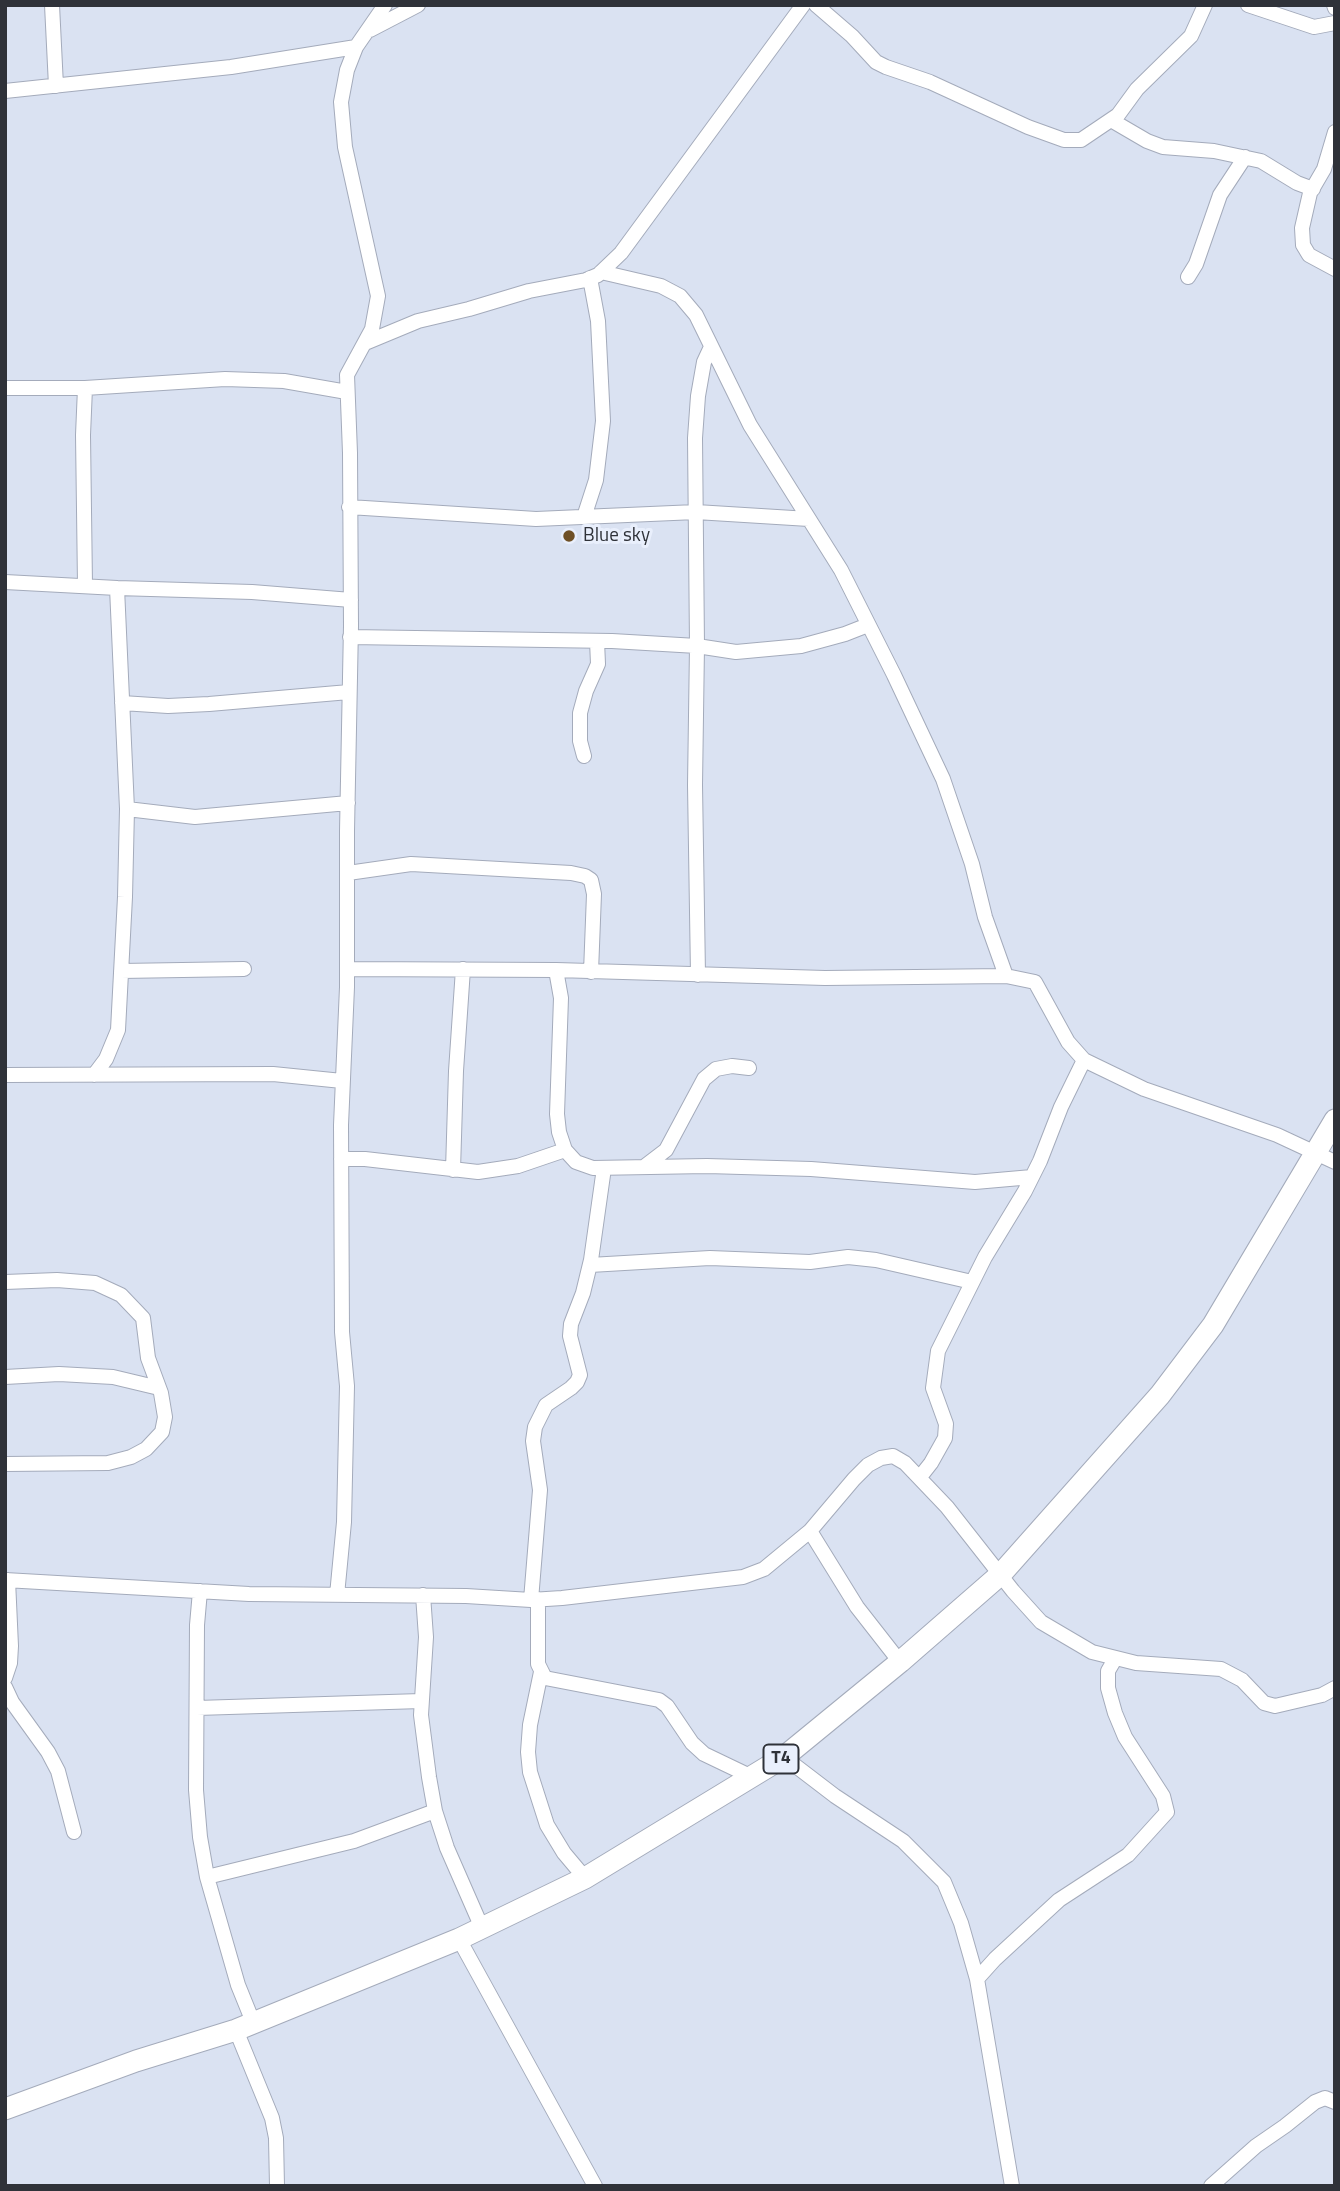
<!DOCTYPE html>
<html>
<head>
<meta charset="utf-8">
<style>
	body { margin:0 }
	#map { position:relative; width:1340px; height:2191px; overflow:hidden; background:#dae2f2; font-family:"Titillium Web",sans-serif }
	canvas { display:block }
	.frame { position:absolute; inset:0; border:7px solid #2f3239; pointer-events:none }
</style>
</head>
<body>
<div id="map">
<canvas width="1340" height="2191"></canvas>
<div class="frame"></div>
</div>
<script>
const g = document.querySelector('canvas').getContext('2d');
g.lineJoin = 'round';
const shape = rows => new Path2D(rows.map(r => 'M' + r).join(''));
function strokePath(path, color, width, dash) { g.strokeStyle = color; g.lineWidth = width; g.lineCap = dash ? 'butt' : 'round'; g.setLineDash(dash || []); g.stroke(path); }
function label(font, color, halo, rows, align = 'center') {
  g.font = font + ' "Titillium Web",sans-serif'; g.lineWidth = 6; g.setLineDash([]); g.textBaseline = 'middle'; g.strokeStyle = halo; g.fillStyle = color; for (const [text, x, y, turn = 0] of rows) {
    g.save(); g.translate(x, y); g.rotate((+turn || 0) * Math.PI / 180); g.textAlign = isNaN(turn) ? turn : align; if (halo) g.strokeText(text, 0, 0); g.fillText(text, 0, 0); g.restore();
  }
}
const minor = shape([
	[52,5,56,86],
	[816,5,852,36,876,62,886,67,930,82,1028,127,1064,140,1081,140,1118,115,1137,89,1191,36,1205,5],
	[1248,5,1314,27,1335,23],
	[1334,5,1335,8],
	[370,30,418,5],
	[5,91,231,67,356,47],
	[1111,120,1147,141,1163,147,1214,151,1261,161,1297,183,1313,189],
	[1335,132,1324,169,1310,193,1302,228,1303,245,1309,255,1335,269],
	[601,272,661,286,680,296,696,315,750,425,841,570,894,675,943,779,972,864,985,917,1006,976],
	[1188,277,1196,264,1220,195,1245,157],
	[365,343,418,321,469,309,529,291,586,280,598,275,621,253,803,5],
	[5,388,85,388,225,379,284,381,347,392],
	[85,388,83,435,85,585],
	[349,507,536,519,696,512,809,519],
	[584,517,596,480,603,421,598,321,590,278],
	[5,582,117,588,127,809,125,897,118,1030,106,1059,94,1075],
	[117,588,252,592,351,600],
	[350,637,612,641,697,646,736,652,801,646,845,634,868,625],
	[122,703,168,706,209,704,349,692],
	[584,756,580,741,580,713,586,691,598,664,597,641],
	[127,809,195,817,348,803],
	[348,873,411,864,571,873,585,876,591,880,594,894,591,972],
	[347,969,556,970,825,978,1006,976,1035,982,1068,1042,1084,1060,1144,1089,1277,1135,1335,1162],
	[556,970,561,998,557,1114,559,1132,565,1150,576,1162,593,1168,707,1166,811,1169,975,1182,1032,1177],
	[121,971,244,969],
	[698,975,695,785,697,646,695,438,698,396,704,362,711,347],
	[5,1075,273,1074,342,1081],
	[341,1159,365,1159,478,1172,518,1166,565,1150],
	[645,1166,666,1150,704,1079,716,1069,732,1066,749,1068],
	[453,1170,456,1071,463,969],
	[590,1265,710,1258,810,1262,848,1257,876,1260,972,1282],
	[5,1282,57,1280,95,1283,121,1295,143,1318,148,1358,161,1393,165,1417,162,1432,146,1449,131,1457,108,1463,5,1464],
	[5,1377,59,1374,113,1377,159,1388],
	[920,1477,931,1463,945,1438,946,1424,933,1388,938,1351,985,1257,1025,1191,1040,1161,1061,1107,1084,1060],
	[810,1531,857,1607,900,1662],
	[5,1580,249,1594,466,1596,531,1600,562,1598,743,1577,764,1569,810,1531,854,1479,868,1465,881,1458,893,1456,905,1463,947,1507,1013,1591,1041,1622,1092,1652,1136,1663,1221,1669,1242,1680,1264,1703,1275,1706,1322,1695,1335,1688],
	[200,1591,197,1625,196,1790,200,1837,207,1877,238,1985,253,2022],
	[337,1595,344,1522,347,1386,342,1332,341,1125,347,987,347,831,351,626,350,453,347,375,372,329,378,296,345,147,341,102,347,70,356,47,385,5],
	[423,1595,426,1637,421,1715,429,1777,435,1811,447,1848,482,1928],
	[538,1599,538,1664,545,1678,659,1700,667,1706,692,1743,704,1754,752,1777],
	[531,1600,540,1490,533,1441,535,1427,546,1405,571,1388,577,1382,580,1375,570,1336,571,1324,583,1293,591,1260,604,1168],
	[541,1672,530,1725,528,1752,530,1772,547,1825,564,1853,585,1878],
	[5,1678,10,1663,11,1646,8,1580],
	[5,1687,12,1702,48,1752,58,1771,74,1832],
	[197,1708,421,1701],
	[784,1757,835,1796,903,1841,944,1882,961,1923,977,1979,1012,2186],
	[207,1877,354,1841,435,1811],
	[459,1939,595,2186],
	[977,1979,995,1959,1059,1900,1128,1855,1167,1812,1163,1796,1125,1737,1115,1713,1108,1688,1108,1671,1115,1659],
	[236,2030,272,2118,276,2138,277,2186],
	[1211,2186,1256,2146,1285,2126,1315,2102,1325,2098,1335,2102]
]);
const highway = shape([
	[5,2109,136,2061,236,2030,459,1939,585,1878,784,1757,900,1662,1001,1574,1160,1395,1213,1325,1335,1120]
]);
const markers = [
	[569,536,7,"#6e4f25"]
];
const shields = [
	[781,1759,35]
];
const shieldNames = [
	["T4",781,1759]
];
const poiNames = [
	["Blue sky",583,536]
];
strokePath(minor, '#a4abbb', 16);
strokePath(highway, '#a4abbb', 23);
strokePath(minor, '#fff', 14);
strokePath(highway, '#fff', 21);
for (const [x, y, r, color] of markers) { const dot = new Path2D(); dot.arc(x, y, r, 0, 2 * Math.PI); g.fillStyle = color; g.fill(dot); strokePath(dot, '#e9effc', 2.5); }
for (const [x, y, w] of shields) { const box = new Path2D(); box.roundRect(x - w / 2, y - 14.5, w, 29, 5); g.fillStyle = '#e9effc'; g.fill(box); strokePath(box, '#2f3239', 2); }
label('bold 18px', '#2f3239', null, shieldNames);
label('19px', '#2f3239', '#e9effc', poiNames, 'left');
</script>
</body>
</html>
